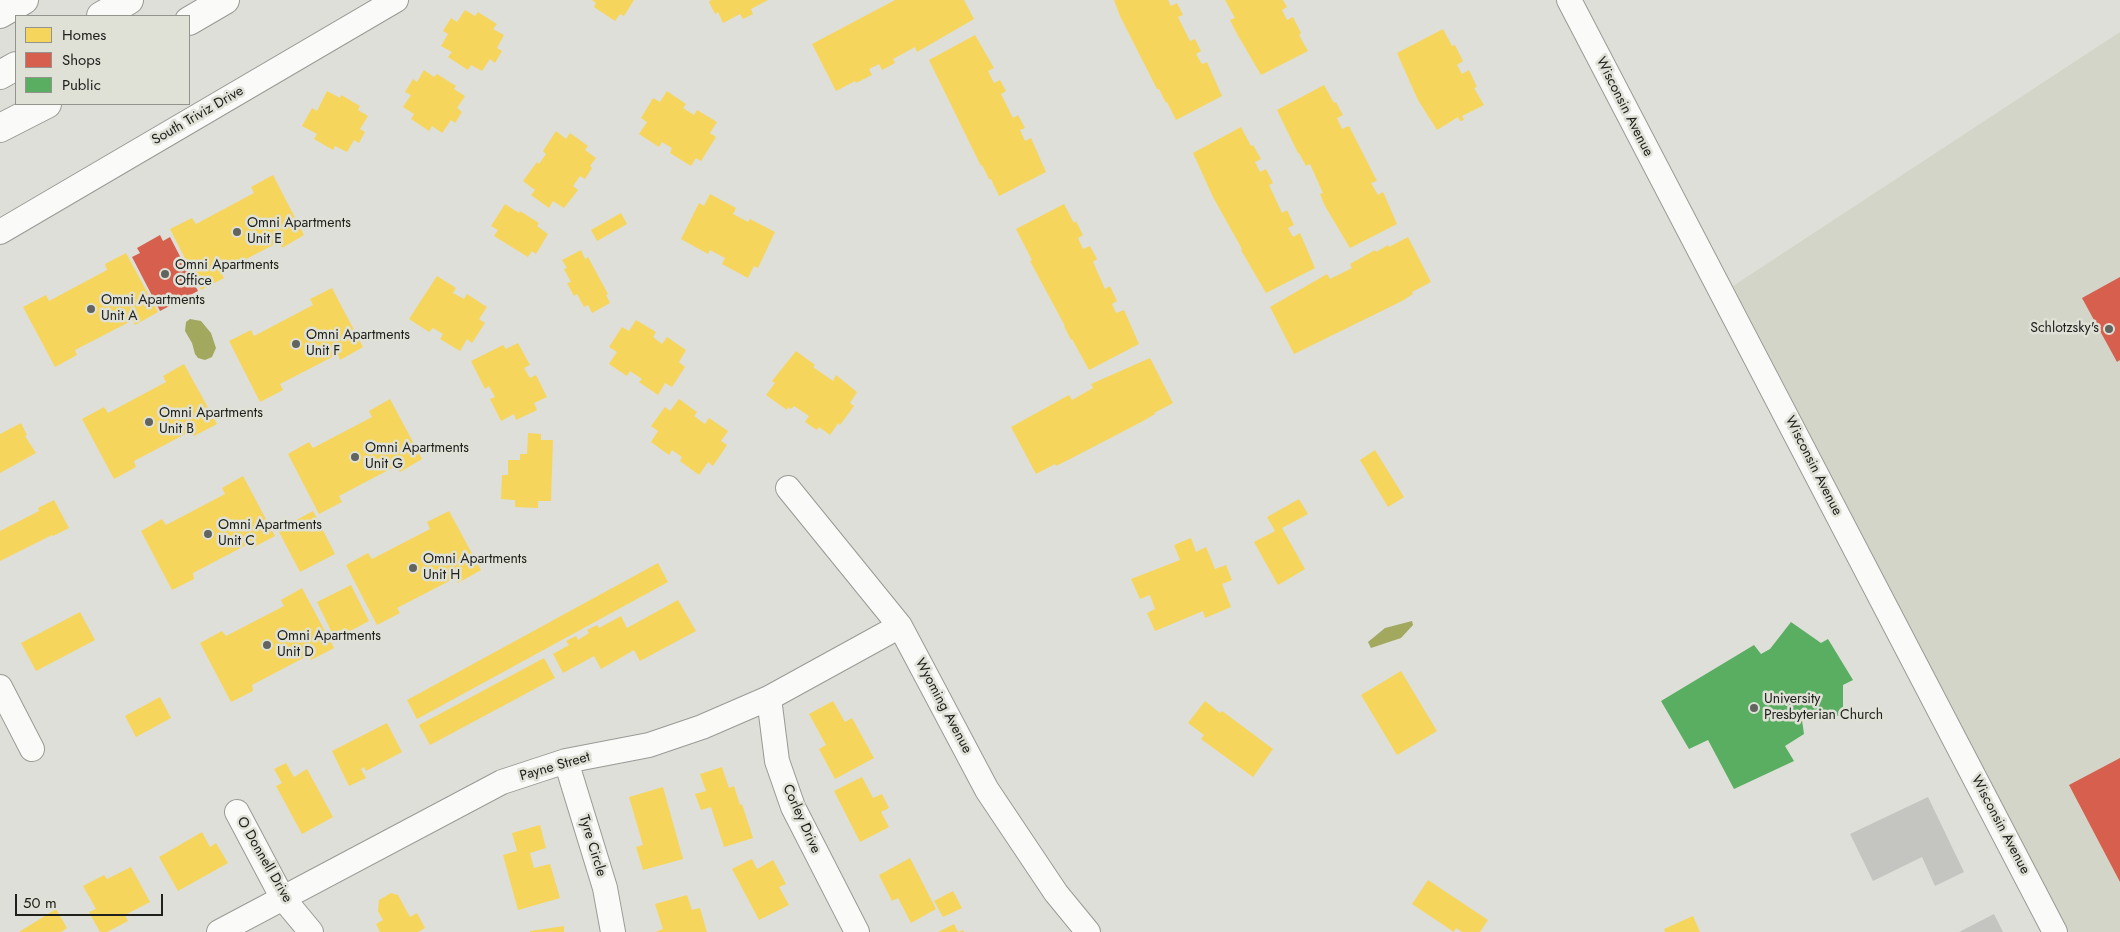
<!DOCTYPE html>
<html>
<head>
<meta charset="utf-8">
<style>
	body { margin:0 }
	#map { position:relative; width:2120px; height:932px; overflow:hidden; background:#dedfd9; font-family:Jost,sans-serif }
	canvas { display:block }
	.legend { position:absolute; left:15px; top:15px; width:175px; height:90px; box-sizing:border-box; background:#dfe1d7; border:1px solid #93948d; margin:0; padding:6px 9px; list-style:none; font-size:15px; color:#20211d }
	.legend li { display:flex; align-items:center; gap:10px; height:25px }
	.legend b { width:25px; border:1px solid #93948d }
	.scale { position:absolute; left:15px; top:894px; width:148px; height:22px; box-sizing:border-box; border:2px solid #20211d; border-top:0; padding-left:6px; font-size:15px; line-height:18px; white-space:nowrap; color:#20211d; -webkit-text-stroke:4px #dfe1d7; paint-order:stroke }
</style>
</head>
<body>
<div id="map">
<canvas width="2120" height="932"></canvas>
<ul class="legend">
<li><b style="height:14px;background:#f6d55c"></b>Homes</li>
<li><b style="height:14px;background:#d6604d"></b>Shops</li>
<li><b style="height:14px;background:#5aae61"></b>Public</li>
</ul>
<div class="scale">50 m</div>
</div>
<script>
const g = document.querySelector('canvas').getContext('2d');
g.lineJoin = 'round';
function paint(path, color) { g.fillStyle = color; g.fill(path, 'evenodd'); }
const shape = rows => new Path2D(rows.map(r => 'M' + r).join(''));
function strokePath(path, color, width, dash) { g.strokeStyle = color; g.lineWidth = width; g.lineCap = dash ? 'butt' : 'round'; g.setLineDash(dash || []); g.stroke(path); }
function label(font, color, halo, rows, align = 'center') {
  g.font = font + ' Jost,sans-serif'; g.lineWidth = 5; g.setLineDash([]); g.textBaseline = 'middle'; g.strokeStyle = halo; g.fillStyle = color; for (const [text, x, y, turn = 0] of rows) {
    g.save(); g.translate(x, y); g.rotate((+turn || 0) * Math.PI / 180); g.textAlign = isNaN(turn) ? turn : align; if (halo) g.strokeText(text, 0, 0); g.fillText(text, 0, 0); g.restore();
  }
}
const built = shape([
	[2120,32,2120,932,2069,932,1733,286]
]);
const water = shape([
	[190,319,201,321,211,333,216,348,212,357,205,360,198,358,195,354,192,343,185,331,186,322],
	[1412,621,1413,625,1401,638,1371,648,1368,642,1385,628]
]);
const homes = shape([
	[592,0,634,0,624,16,620,14,615,21,594,7,596,3],
	[711,0,768,0,751,9,753,14,743,19,740,14,723,23,718,12,715,14,709,2],
	[895,0,964,0,974,19,917,52,915,47,893,59,895,63,882,70,879,64,869,69,872,75,856,83,855,81,836,91,812,44],
	[1114,0,1168,0,1171,6,1177,3,1183,15,1178,17,1190,41,1195,39,1201,51,1196,54,1202,64,1207,62,1222,96,1176,120,1167,102,1166,103,1159,89,1157,89,1120,16],
	[1225,0,1283,0,1287,7,1282,10,1287,20,1293,17,1301,33,1299,35,1308,51,1261,75,1236,32,1230,20,1235,18],
	[465,10,475,16,478,12,497,24,493,29,504,35,497,48,502,51,495,63,490,59,482,71,471,65,468,70,448,57,452,52,441,46,448,34,443,31,451,18,457,22],
	[1443,29,1452,46,1455,45,1463,61,1457,65,1462,74,1469,70,1477,87,1474,88,1484,105,1462,116,1464,120,1460,121,1458,117,1437,130,1418,100,1397,53],
	[975,35,994,68,988,71,994,83,1000,80,1006,91,1001,94,1013,118,1018,115,1025,128,1020,130,1025,141,1031,138,1046,172,999,196,991,179,989,179,982,165,981,166,929,60],
	[424,70,434,77,437,74,456,86,454,89,465,96,457,108,462,112,455,123,451,120,442,133,432,126,429,131,411,119,414,114,403,107,411,95,405,92,413,79,417,82],
	[1324,85,1334,103,1336,102,1343,115,1337,118,1342,129,1349,126,1377,181,1371,183,1378,195,1383,192,1397,224,1350,248,1325,206,1320,194,1323,193,1310,164,1306,166,1299,153,1298,153,1277,110],
	[327,91,340,98,341,95,360,106,358,110,368,116,360,129,365,132,359,143,354,140,347,152,335,146,333,150,314,139,317,134,302,126,312,108,317,111],
	[667,91,686,104,683,108,694,115,697,110,717,122,710,133,716,137,701,161,696,158,691,166,670,153,672,148,662,142,659,147,639,134,647,122,641,118,653,98,660,102],
	[1241,127,1251,146,1253,145,1261,159,1255,162,1260,172,1266,169,1273,183,1269,185,1282,213,1287,210,1294,225,1288,228,1293,237,1300,233,1315,268,1266,293,1241,250,1242,249,1213,197,1193,153],
	[556,131,566,139,570,133,588,146,585,150,596,158,590,166,592,168,585,179,580,176,573,186,578,190,564,208,553,201,549,208,531,195,535,190,523,181,537,162,539,164,546,154,543,151],
	[273,175,304,235,282,248,279,242,221,272,224,278,201,290,170,229,192,218,196,224,254,193,251,187],
	[710,194,736,208,733,214,748,222,750,219,775,232,758,268,754,266,748,278,722,264,725,258,710,250,708,254,681,239,699,203,704,206],
	[505,204,519,213,520,211,539,223,537,226,548,234,536,254,532,251,528,257,494,236,498,230,491,226],
	[1064,204,1074,223,1076,221,1083,235,1078,238,1083,249,1090,246,1097,259,1093,262,1105,289,1110,286,1117,301,1112,304,1116,313,1124,310,1139,344,1089,370,1072,339,1071,340,1064,326,1065,326,1030,261,1032,260,1016,229],
	[621,213,627,224,597,241,591,230],
	[1408,237,1431,282,1412,292,1413,294,1402,301,1294,354,1270,307,1327,274,1330,279,1352,268,1350,264,1375,250,1376,252,1388,245,1389,247],
	[581,250,585,259,588,257,608,294,606,295,610,303,592,313,588,305,584,307,577,294,574,296,567,283,571,282,564,269,567,268,562,260],
	[126,253,158,312,135,325,133,320,75,350,77,355,55,367,23,307,46,295,49,301,107,270,105,264],
	[437,276,456,288,453,293,464,299,467,294,487,307,479,319,485,323,472,343,467,339,460,351,440,339,443,334,433,328,429,332,409,319],
	[332,288,363,347,340,360,338,354,280,384,283,390,260,402,229,341,251,330,254,336,313,305,310,299],
	[636,320,656,332,653,337,662,344,667,337,686,350,679,362,685,367,672,387,665,383,658,395,639,382,642,379,630,371,627,376,609,364,617,352,609,347,622,327,629,331],
	[518,343,530,365,524,368,530,378,536,375,547,397,534,403,537,410,516,420,514,414,501,421,490,399,495,397,489,386,485,389,471,361,503,345,506,349],
	[796,351,815,365,813,367,833,381,836,375,857,392,850,403,854,406,840,425,838,423,830,435,819,427,817,430,805,422,809,416,794,406,791,409,788,407,787,410,766,395,775,383,772,381],
	[1150,358,1173,403,1154,413,1155,414,1143,421,1070,459,1056,466,1055,464,1036,474,1011,427,1069,395,1072,400,1093,388,1091,384],
	[184,364,217,424,194,436,191,431,134,461,136,467,114,479,82,419,104,407,108,413,166,382,163,376],
	[390,399,422,459,400,472,396,466,339,496,342,502,319,514,288,454,309,442,313,448,372,417,369,411],
	[679,399,697,412,694,416,705,424,709,418,728,431,721,441,727,445,713,466,708,462,699,475,680,461,682,457,672,450,669,455,651,442,658,431,651,426,665,407,670,411],
	[21,423,27,435,25,436,36,453,0,473,0,434],
	[528,433,541,434,541,440,553,440,551,501,538,501,538,508,515,507,515,500,501,499,502,475,508,475,508,460,520,460,520,454,527,454],
	[1375,450,1404,497,1388,507,1360,460],
	[243,476,275,536,252,548,250,543,193,573,194,579,172,590,141,531,162,519,166,525,225,494,222,488],
	[1299,499,1308,514,1282,528,1305,569,1278,585,1254,542,1275,531,1267,517],
	[54,500,69,528,53,536,52,535,0,561,0,531,39,511,38,508],
	[313,511,335,554,300,572,278,530],
	[449,511,481,570,458,583,455,578,397,608,400,613,377,625,346,565,368,553,372,559,430,529,427,522],
	[1191,538,1196,552,1206,547,1215,569,1226,565,1232,580,1222,584,1231,607,1205,618,1203,611,1155,631,1147,613,1155,609,1150,595,1140,599,1131,579,1180,560,1174,545],
	[658,563,668,582,417,719,407,700],
	[351,585,369,621,335,639,317,602],
	[302,588,334,648,311,660,309,655,252,685,253,691,231,702,200,643,222,631,226,636,284,606,281,600],
	[678,600,696,631,640,661,634,650,601,669,594,656,563,673,553,654,569,645,566,641,576,636,578,640,589,633,587,630,597,625,599,628,621,616,627,628],
	[80,612,95,640,36,671,21,643],
	[544,658,555,678,430,745,419,725],
	[1401,671,1437,731,1397,755,1361,695],
	[160,697,171,718,136,737,125,716],
	[833,701,845,722,852,718,874,758,835,779,819,749,826,745,809,714],
	[1205,701,1220,713,1222,711,1273,749,1253,777,1201,739,1204,735,1188,723],
	[387,723,402,752,366,771,364,767,361,769,366,778,349,786,332,751],
	[286,763,294,777,307,769,333,817,302,834,276,786,282,783,274,769],
	[722,767,729,788,734,786,740,805,742,804,753,838,724,847,711,807,701,810,695,794,706,791,700,774],
	[862,777,873,798,882,794,889,808,881,812,889,827,860,842,834,791],
	[663,787,683,859,643,870,636,847,643,845,629,797],
	[540,825,546,848,530,853,534,868,550,864,560,898,518,910,503,855,517,851,512,833],
	[202,832,210,847,216,843,228,863,178,891,159,857],
	[910,858,936,909,911,923,898,898,892,901,879,875],
	[752,859,757,869,773,860,786,884,779,887,789,905,759,920,732,869],
	[131,867,150,902,125,915,128,921,107,932,100,932,89,912,96,909,83,886,104,875,107,879],
	[1428,880,1488,920,1480,932,1462,932,1456,928,1454,932,1412,904],
	[953,891,962,908,943,917,934,901],
	[391,893,398,895,410,917,417,913,425,928,418,932,380,932,376,924,383,920,378,911,379,900],
	[687,895,692,910,700,908,707,932,655,932,663,929,655,904],
	[56,909,67,928,61,932,19,932],
	[1693,916,1700,932,1665,932,1664,929],
	[954,924,958,932,963,930,964,932,938,932],
	[564,926,564,932,530,932,530,931]
]);
const shops = shape([
	[160,235,163,241,170,237,198,291,160,311,132,257,140,253,137,248],
	[2120,277,2120,360,2117,362,2082,298],
	[2120,758,2120,882,2069,785]
]);
const public = shape([
	[1791,622,1821,643,1828,639,1853,680,1843,685,1843,716,1812,716,1802,720,1804,734,1785,746,1794,761,1734,789,1708,740,1689,749,1661,701,1754,645,1761,654,1770,649]
]);
const building = shape([
	[1928,797,1964,872,1935,886,1922,857,1873,881,1850,834],
	[1994,914,2003,932,1959,932]
]);
const minor = shape([
	[1569,0,2055,932],
	[0,232,396,0],
	[788,488,900,626,987,790,1056,893,1088,932],
	[0,687,32,749],
	[769,698,777,761,793,807,857,932],
	[566,761,605,888,613,932],
	[237,812,282,897,311,932],
	[219,932,502,782,566,761,649,745,702,727,769,698,900,626]
]);
const highway = shape([
	[0,14,24,0],
	[101,16,129,0],
	[189,21,225,0],
	[0,75,16,66],
	[0,128,47,104]
]);
const markers = [
	[237,232,5,"#62645f"],
	[165,274,5,"#62645f"],
	[91,309,5,"#62645f"],
	[2109,329,5,"#62645f"],
	[296,344,5,"#62645f"],
	[149,422,5,"#62645f"],
	[355,457,5,"#62645f"],
	[208,534,5,"#62645f"],
	[413,568,5,"#62645f"],
	[267,645,5,"#62645f"],
	[1754,708,5,"#62645f"]
];
const streetNames = [
	["Wisconsin Avenue",1624,107,63],
	["South Triviz Drive",198,116,-30],
	["Wisconsin Avenue",1813,466,63],
	["Wyoming Avenue",943,706,62],
	["Payne Street",555,767,-16],
	["Corley Drive",801,819,66],
	["Wisconsin Avenue",2000,825,62],
	["Tyre Circle",592,846,73],
	["O Donnell Drive",264,860,60]
];
const poiNames = [
	["Omni Apartments",247,224],
	["Unit E",247,240],
	["Omni Apartments",175,266],
	["Office",175,282],
	["Omni Apartments",101,301],
	["Unit A",101,317],
	["Schlotzsky's",2099,329,"right"],
	["Omni Apartments",306,336],
	["Unit F",306,352],
	["Omni Apartments",159,414],
	["Unit B",159,430],
	["Omni Apartments",365,449],
	["Unit G",365,465],
	["Omni Apartments",218,526],
	["Unit C",218,542],
	["Omni Apartments",423,560],
	["Unit H",423,576],
	["Omni Apartments",277,637],
	["Unit D",277,653],
	["University",1764,700],
	["Presbyterian Church",1764,716]
];
paint(built, '#d3d5c8');
paint(water, '#a2a85e');
paint(homes, '#f6d55c');
paint(shops, '#d6604d');
paint(public, '#5aae61');
paint(building, '#c4c5c0');
strokePath(minor, '#999a95', 26);
strokePath(highway, '#999a95', 30);
strokePath(minor, '#fafaf9', 24);
strokePath(highway, '#fafaf9', 28);
for (const [x, y, r, color] of markers) { const dot = new Path2D(); dot.arc(x, y, r, 0, 2 * Math.PI); g.fillStyle = color; g.fill(dot); strokePath(dot, '#dfe1d7', 2); }
label('14px', '#20211d', '#dfe1d7', streetNames);
label('14px', '#20211d', '#dfe1d7', poiNames, 'left');
</script>
</body>
</html>
